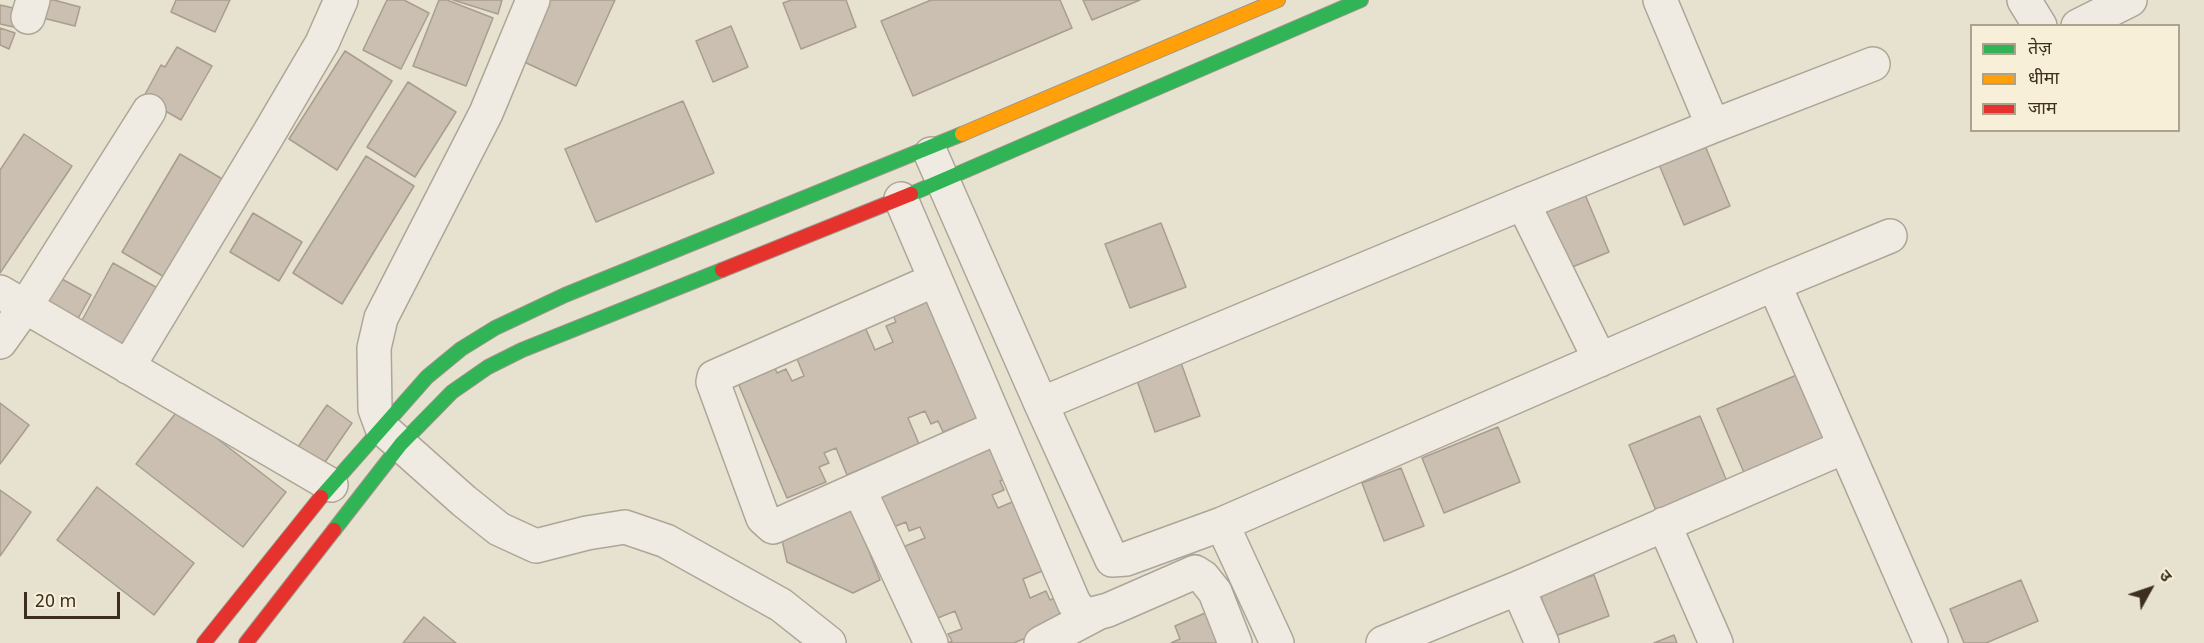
<!DOCTYPE html>
<html>
<head>
<meta charset="utf-8">
<style>
	body { margin:0 }
	#map { position:relative; width:2204px; height:643px; overflow:hidden; background:#e7e1d0; font-family:Georgia,"Noto Sans Devanagari",serif }
	canvas { display:block }
	.legend { position:absolute; left:1970px; top:24px; width:210px; height:108px; box-sizing:border-box; background:#f7efd7; border:2px solid #ada28d; margin:0; padding:8px 10px; list-style:none; font-size:18px; color:#3d2e1f }
	.legend li { display:flex; align-items:center; gap:12px; height:30px }
	.legend b { width:30px; border:2px solid #ada28d }
	.north { position:absolute; left:2120px; top:559px; width:60px; height:60px; -webkit-text-stroke:4px #f7efd7; paint-order:stroke; rotate:50deg; font-size:16px; font-weight:700; line-height:24px; text-align:center; color:#3d2e1f }
	.north::after { content:''; display:block; margin:auto; width:21px; height:27px; background:#3d2e1f; clip-path:polygon(50% 0,100% 100%,50% 72%,0 100%) }
	.scale { position:absolute; left:24px; top:592px; width:96px; height:27px; box-sizing:border-box; border:3px solid #3d2e1f; border-top:0; padding-left:8px; font-size:18px; line-height:21px; white-space:nowrap; color:#3d2e1f; -webkit-text-stroke:4px #f7efd7; paint-order:stroke }
</style>
</head>
<body>
<div id="map">
<canvas width="2204" height="643"></canvas>
<ul class="legend">
<li><b style="height:8px;background:#30b455"></b>तेज़</li>
<li><b style="height:8px;background:#ff9f0a"></b>धीमा</li>
<li><b style="height:8px;background:#e5322d"></b>जाम</li>
</ul>
<div class="north">उ</div>
<div class="scale">20 m</div>
</div>
<script>
const g = document.querySelector('canvas').getContext('2d');
g.lineJoin = 'round';
function paint(path, color) { g.fillStyle = color; g.fill(path, 'evenodd'); }
const shape = rows => new Path2D(rows.map(r => 'M' + r).join(''));
function strokePath(path, color, width, dash) { g.strokeStyle = color; g.lineWidth = width; g.lineCap = dash ? 'butt' : 'round'; g.setLineDash(dash || []); g.stroke(path); }
const building = shape([
	[44,0,54,0,80,7,75,26,39,17,44,0],
	[176,0,230,0,215,32,171,12,176,0],
	[387,0,404,0,429,13,401,69,363,50,387,0],
	[439,0,447,0,493,18,466,86,413,66,439,0],
	[453,0,502,0,498,14,453,0],
	[549,0,615,0,576,86,522,61,549,0],
	[791,0,846,0,856,27,801,49,783,3,791,0],
	[931,0,1060,0,1072,28,913,96,881,21,931,0],
	[1083,0,1140,0,1092,20,1083,0],
	[0,5,18,9,14,27,0,24,0,5],
	[731,26,748,67,713,82,696,41,731,26],
	[0,28,15,33,9,49,0,45,0,28],
	[177,47,212,66,181,120,143,98,161,65,165,67,177,47],
	[345,51,392,81,337,170,289,139,345,51],
	[408,82,456,112,415,177,367,147,408,82],
	[683,101,714,173,596,222,565,149,683,101],
	[24,134,72,166,0,273,0,170,24,134],
	[1704,143,1730,206,1684,225,1658,162,1704,143],
	[180,154,224,180,166,278,122,252,180,154],
	[366,156,414,186,342,304,293,273,366,156],
	[1581,185,1609,252,1565,270,1537,204,1581,185],
	[253,213,302,242,279,281,230,252,253,213],
	[1161,223,1186,287,1130,308,1105,244,1161,223],
	[113,263,161,290,128,350,80,324,113,263],
	[51,273,91,295,76,322,37,300,51,273],
	[927,294,979,417,943,432,938,421,931,424,925,411,908,418,919,444,847,475,836,448,824,453,829,463,819,467,826,482,787,498,735,376,772,361,777,373,786,369,792,381,804,376,793,349,862,320,875,350,893,342,886,326,896,322,890,309,927,294],
	[1180,360,1200,416,1155,432,1135,375,1180,360],
	[1799,374,1827,440,1745,475,1717,409,1799,374],
	[0,403,29,425,0,464,0,403],
	[327,405,352,423,323,465,298,447,327,405],
	[179,409,286,492,243,547,136,464,179,409],
	[1700,416,1728,484,1657,513,1629,445,1700,416],
	[1498,427,1520,482,1444,513,1422,458,1498,427],
	[998,439,1012,475,1000,481,1004,490,992,495,998,508,1024,497,1052,567,1023,579,1030,598,1046,591,1050,600,1063,595,1073,618,1014,643,948,643,952,641,948,634,962,629,955,611,928,622,898,549,925,538,920,527,909,531,906,522,891,528,874,489,998,439],
	[1401,468,1424,526,1384,541,1362,483,1401,468],
	[97,487,194,563,154,615,57,540,97,487],
	[0,490,31,512,0,556,0,490],
	[849,500,880,580,853,593,787,562,779,527,849,500],
	[1594,575,1609,616,1555,636,1540,594,1594,575],
	[2021,580,2038,621,1986,643,1964,643,1950,609,2021,580],
	[1212,610,1226,643,1171,643,1180,639,1175,626,1212,610],
	[424,617,456,643,403,643,424,617],
	[1674,635,1677,643,1654,643,1674,635]
]);
const street = shape([
	[533,0,486,113,381,318,374,348,375,409,382,428,464,501,499,529,536,546,587,533,625,527,666,541,781,605,829,643],
	[1660,0,1713,126],
	[2024,0,2040,26],
	[28,17,33,0],
	[2078,26,2130,0],
	[931,154,1041,404,1112,560,1126,559,1222,524,1774,284,1890,236],
	[901,199,1074,603,1082,613,1089,615,1108,610,1195,572,1203,577,1215,592,1235,643],
	[1523,203,1600,360],
	[935,280,714,377,713,382,763,518,773,527,998,427],
	[1774,284,1931,643],
	[0,292,331,485],
	[0,342,25,307,149,111],
	[128,367,268,135,322,43,341,0],
	[1041,404,1523,203,1713,126,1873,64],
	[859,489,931,643],
	[1222,524,1277,643],
	[1664,524,1716,643],
	[1518,588,1542,643],
	[1041,643,1098,613],
	[1383,643,1518,588,1844,447]
]);
const fast = shape([
	[911,194,1361,0],
	[321,497,427,377,461,349,495,328,565,295,962,134],
	[334,530,401,444,452,392,488,367,522,350,722,270]
]);
const slow = shape([
	[962,134,1278,0]
]);
const jam = shape([
	[722,270,911,194],
	[204,643,321,497],
	[246,643,334,530]
]);
paint(building, '#cbbfb1');
strokePath(building, '#a89d8f', 1.5);
strokePath(street, '#ada698', 36);
strokePath(fast, '#9c9588', 16);
strokePath(slow, '#9c9588', 16);
strokePath(jam, '#9c9588', 16);
strokePath(street, '#f0ebe2', 33);
strokePath(fast, '#30b455', 14);
strokePath(slow, '#ff9f0a', 14);
strokePath(jam, '#e5322d', 14);
</script>
</body>
</html>
